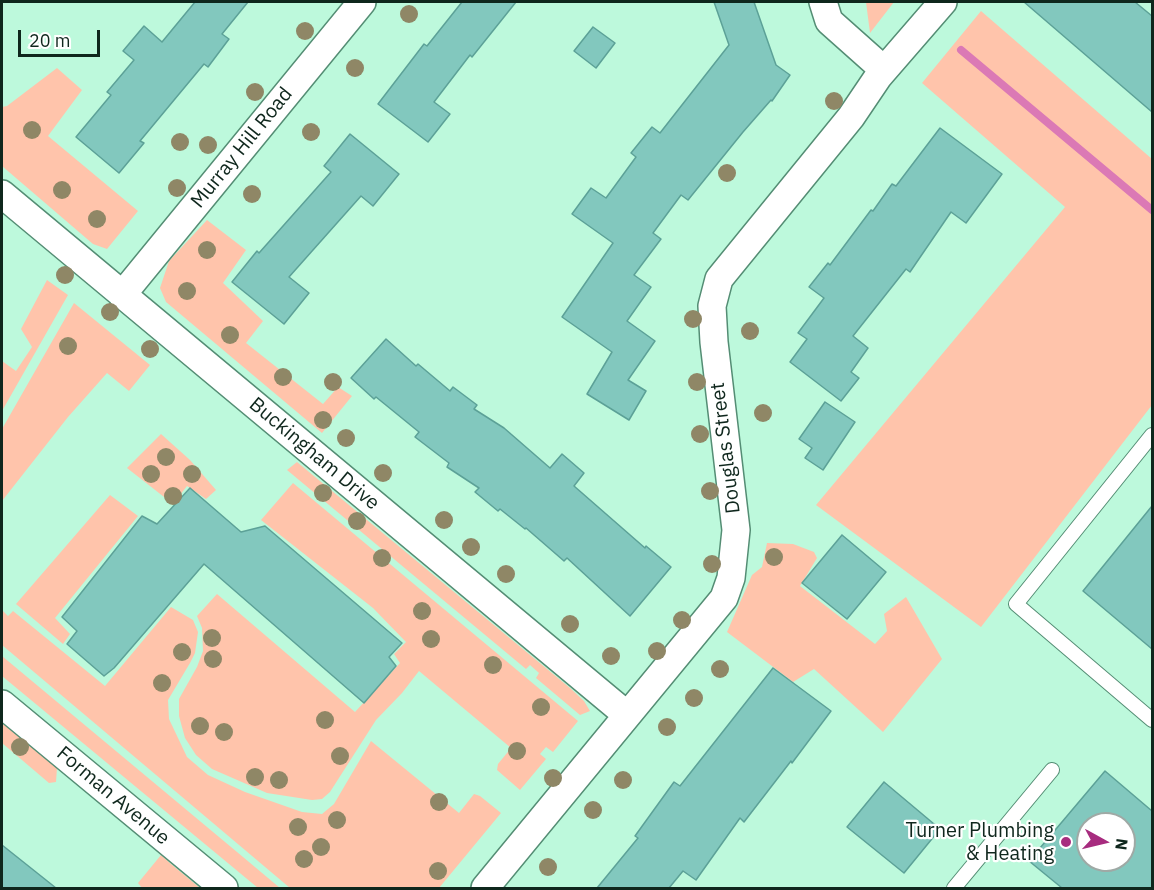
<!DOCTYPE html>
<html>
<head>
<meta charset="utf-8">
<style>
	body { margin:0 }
	#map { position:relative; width:1154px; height:890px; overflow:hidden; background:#bdf9dc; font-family:"IBM Plex Sans",sans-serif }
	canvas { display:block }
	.frame { position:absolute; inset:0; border:3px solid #0f271d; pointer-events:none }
	.north { position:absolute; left:1076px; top:812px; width:60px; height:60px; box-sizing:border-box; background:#fff; border:2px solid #9fa9a5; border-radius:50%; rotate:98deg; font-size:16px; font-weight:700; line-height:24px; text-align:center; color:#0f271d }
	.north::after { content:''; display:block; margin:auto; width:21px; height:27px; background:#a72c7f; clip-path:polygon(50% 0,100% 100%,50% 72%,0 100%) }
	.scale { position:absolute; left:18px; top:30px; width:82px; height:27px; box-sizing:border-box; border:3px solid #0f271d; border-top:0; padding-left:8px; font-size:18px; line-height:21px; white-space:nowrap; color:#0f271d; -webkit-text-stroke:4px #fff; paint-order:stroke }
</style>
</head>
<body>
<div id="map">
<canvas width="1154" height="890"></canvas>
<div class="frame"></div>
<div class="north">N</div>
<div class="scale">20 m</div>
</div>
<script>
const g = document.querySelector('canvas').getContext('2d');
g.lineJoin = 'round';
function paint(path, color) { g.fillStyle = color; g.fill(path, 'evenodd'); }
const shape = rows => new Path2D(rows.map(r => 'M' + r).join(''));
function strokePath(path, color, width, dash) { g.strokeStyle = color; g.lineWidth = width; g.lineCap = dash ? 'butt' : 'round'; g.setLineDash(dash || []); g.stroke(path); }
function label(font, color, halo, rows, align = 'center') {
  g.font = font + ' "IBM Plex Sans",sans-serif'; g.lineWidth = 4.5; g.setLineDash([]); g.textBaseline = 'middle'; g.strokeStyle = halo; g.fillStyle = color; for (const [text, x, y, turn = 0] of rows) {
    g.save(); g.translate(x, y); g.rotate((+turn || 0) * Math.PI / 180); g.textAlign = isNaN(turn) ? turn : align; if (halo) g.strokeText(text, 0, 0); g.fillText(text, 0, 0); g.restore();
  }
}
const green = shape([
	[866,2,894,2,870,33],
	[981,11,1152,159,1152,405,981,627,816,505,1065,207,922,83],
	[57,68,82,90,48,136,138,211,107,249,93,244,2,166,2,107,7,106],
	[207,220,246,250,223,283,263,321,246,343,323,404,338,387,352,396,322,433,166,302,160,288,169,261],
	[47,280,68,295,2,411,2,361,16,371,32,347,21,329],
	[74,303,150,365,129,391,107,373,68,417,2,501,2,429],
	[161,434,190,460,216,490,206,499,187,486,173,504,127,468],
	[297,462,570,688,584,701,590,711,580,715,536,678,539,673,530,665,526,669,287,470],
	[293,483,578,721,553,752,546,747,540,754,546,759,520,790,497,770,498,764,511,748,419,671,402,693,376,720,330,792,322,799,312,800,267,793,212,769,196,755,185,738,179,716,179,699,197,667,203,651,202,628,197,616,217,594,355,712,400,663,394,654,406,642,373,608,261,520],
	[110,495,138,516,55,618,70,634,63,644,16,604],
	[767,543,793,544,814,552,817,558,800,586,875,644,887,631,884,614,906,597,942,659,883,732,814,669,793,682,727,632,752,575,762,567],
	[171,607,193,620,198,632,195,653,190,663,168,700,169,719,187,757,208,775,245,792,302,812,322,814,334,804,371,741,459,813,474,794,480,796,501,813,439,888,290,888,2,645,2,610,8,616,13,611,105,686],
	[2,656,243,857,280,888,258,888,2,676],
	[2,723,57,768,56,782,49,783,2,743],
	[161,855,171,864,200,888,142,888,138,883]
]);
const stream = shape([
	[961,50,1152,210]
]);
const building = shape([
	[195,2,248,2,222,34,229,39,208,67,204,64,140,141,144,143,119,173,76,137,111,95,107,92,134,60,123,51,144,26,162,42,195,2],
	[462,2,516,2,472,57,470,55,434,102,450,114,428,142,378,104,424,44,427,46,462,2],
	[714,2,754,2,776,65,790,75,772,101,771,100,743,132,688,200,681,195,653,233,661,239,634,275,651,287,627,321,655,341,628,380,646,391,629,420,587,394,612,352,562,317,613,243,572,214,591,188,606,198,636,157,631,153,652,127,660,133,729,45,714,2],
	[1024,2,1135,2,1152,16,1152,112,1024,2],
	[593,27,615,43,596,68,574,51,593,27],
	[940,128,1002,174,966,223,951,212,910,272,906,269,853,336,868,348,851,372,859,378,841,401,790,362,807,339,798,333,824,298,809,287,828,263,830,265,871,210,873,211,892,184,896,186,940,128],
	[350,134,399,174,373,206,361,196,289,277,309,293,284,324,232,282,257,251,259,253,331,172,324,166,350,134],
	[386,339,416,366,418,364,450,391,453,387,477,405,474,409,504,428,550,468,562,454,584,473,574,486,645,548,646,546,671,567,630,616,567,558,564,561,526,528,525,529,500,509,498,511,475,492,479,488,447,467,449,463,415,437,419,432,376,397,374,399,351,378,386,339],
	[825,402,855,422,823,470,805,458,812,448,799,439,825,402],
	[190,488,241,532,265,526,402,643,389,657,396,666,364,703,204,564,114,668,104,676,67,644,77,631,62,617,142,516,157,524,190,488],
	[1152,506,1152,649,1083,591,1152,506],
	[842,535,886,572,847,619,802,583,842,535],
	[773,668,831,711,792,763,791,761,744,822,740,818,696,880,683,871,669,888,597,888,638,838,635,836,674,782,680,786,773,668],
	[1105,771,1152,811,1152,888,1062,888,1029,861,1105,771],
	[1088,824,1124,824,1124,860,1088,860,1088,824],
	[884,782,940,829,904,873,847,827,884,782],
	[2,845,56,888,2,888,2,845]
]);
const service = shape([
	[1152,435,1016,604,1152,720],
	[954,888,1052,770]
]);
const minor = shape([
	[823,2,829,21,884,70],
	[2,194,627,715],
	[122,295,362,2],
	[2,704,224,888],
	[485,888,724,598,731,578,736,530,714,342,712,306,719,279,851,117,878,77,943,2]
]);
const trees = [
	[409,14],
	[305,31],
	[355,68],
	[255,92],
	[834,101],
	[32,130],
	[311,132],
	[180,142],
	[208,145],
	[727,173],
	[177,188],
	[62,190],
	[252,194],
	[97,219],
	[207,250],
	[65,275],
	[187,291],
	[110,312],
	[693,319],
	[750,331],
	[230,335],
	[68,346],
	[150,349],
	[283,377],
	[333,382],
	[697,382],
	[763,413],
	[323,420],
	[700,434],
	[346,438],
	[166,457],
	[383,473],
	[151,474],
	[192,474],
	[710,491],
	[323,493],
	[173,496],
	[444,520],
	[357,521],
	[471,547],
	[774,557],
	[382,558],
	[712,564],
	[506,574],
	[422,611],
	[682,620],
	[570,624],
	[212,638],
	[431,639],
	[657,651],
	[182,652],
	[611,656],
	[213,659],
	[493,665],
	[720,669],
	[162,683],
	[694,698],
	[541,707],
	[325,720],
	[200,726],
	[667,727],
	[224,732],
	[20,747],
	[517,751],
	[340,756],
	[255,777],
	[553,778],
	[279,780],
	[623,780],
	[439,802],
	[593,810],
	[337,820],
	[298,827],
	[321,847],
	[304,859],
	[548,867],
	[438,871]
];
const markers = [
	[1066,842,6,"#a72c7f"]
];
const streetNames = [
	["Murray Hill Road",242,148,-51],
	["Douglas Street",726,448,-97],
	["Buckingham Drive",314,454,40],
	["Forman Avenue",113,796,40]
];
const poiNames = [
	["Turner Plumbing",1054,831],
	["& Heating",1054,854]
];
paint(green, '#ffc4ab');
strokePath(stream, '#db79b5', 8);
paint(building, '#82c8be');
strokePath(building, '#5ca197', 1.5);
strokePath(service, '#548d74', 16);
strokePath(minor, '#548d74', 30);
strokePath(service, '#fff', 14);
strokePath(minor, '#fff', 27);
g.fillStyle = '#8f8766';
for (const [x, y] of trees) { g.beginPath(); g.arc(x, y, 9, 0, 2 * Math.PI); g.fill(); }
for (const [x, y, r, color] of markers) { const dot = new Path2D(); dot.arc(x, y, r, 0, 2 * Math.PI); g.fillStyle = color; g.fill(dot); strokePath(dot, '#fff', 2); }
label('20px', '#0f271d', '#fff', streetNames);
label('20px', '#0f271d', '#fff', poiNames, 'right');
</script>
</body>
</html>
